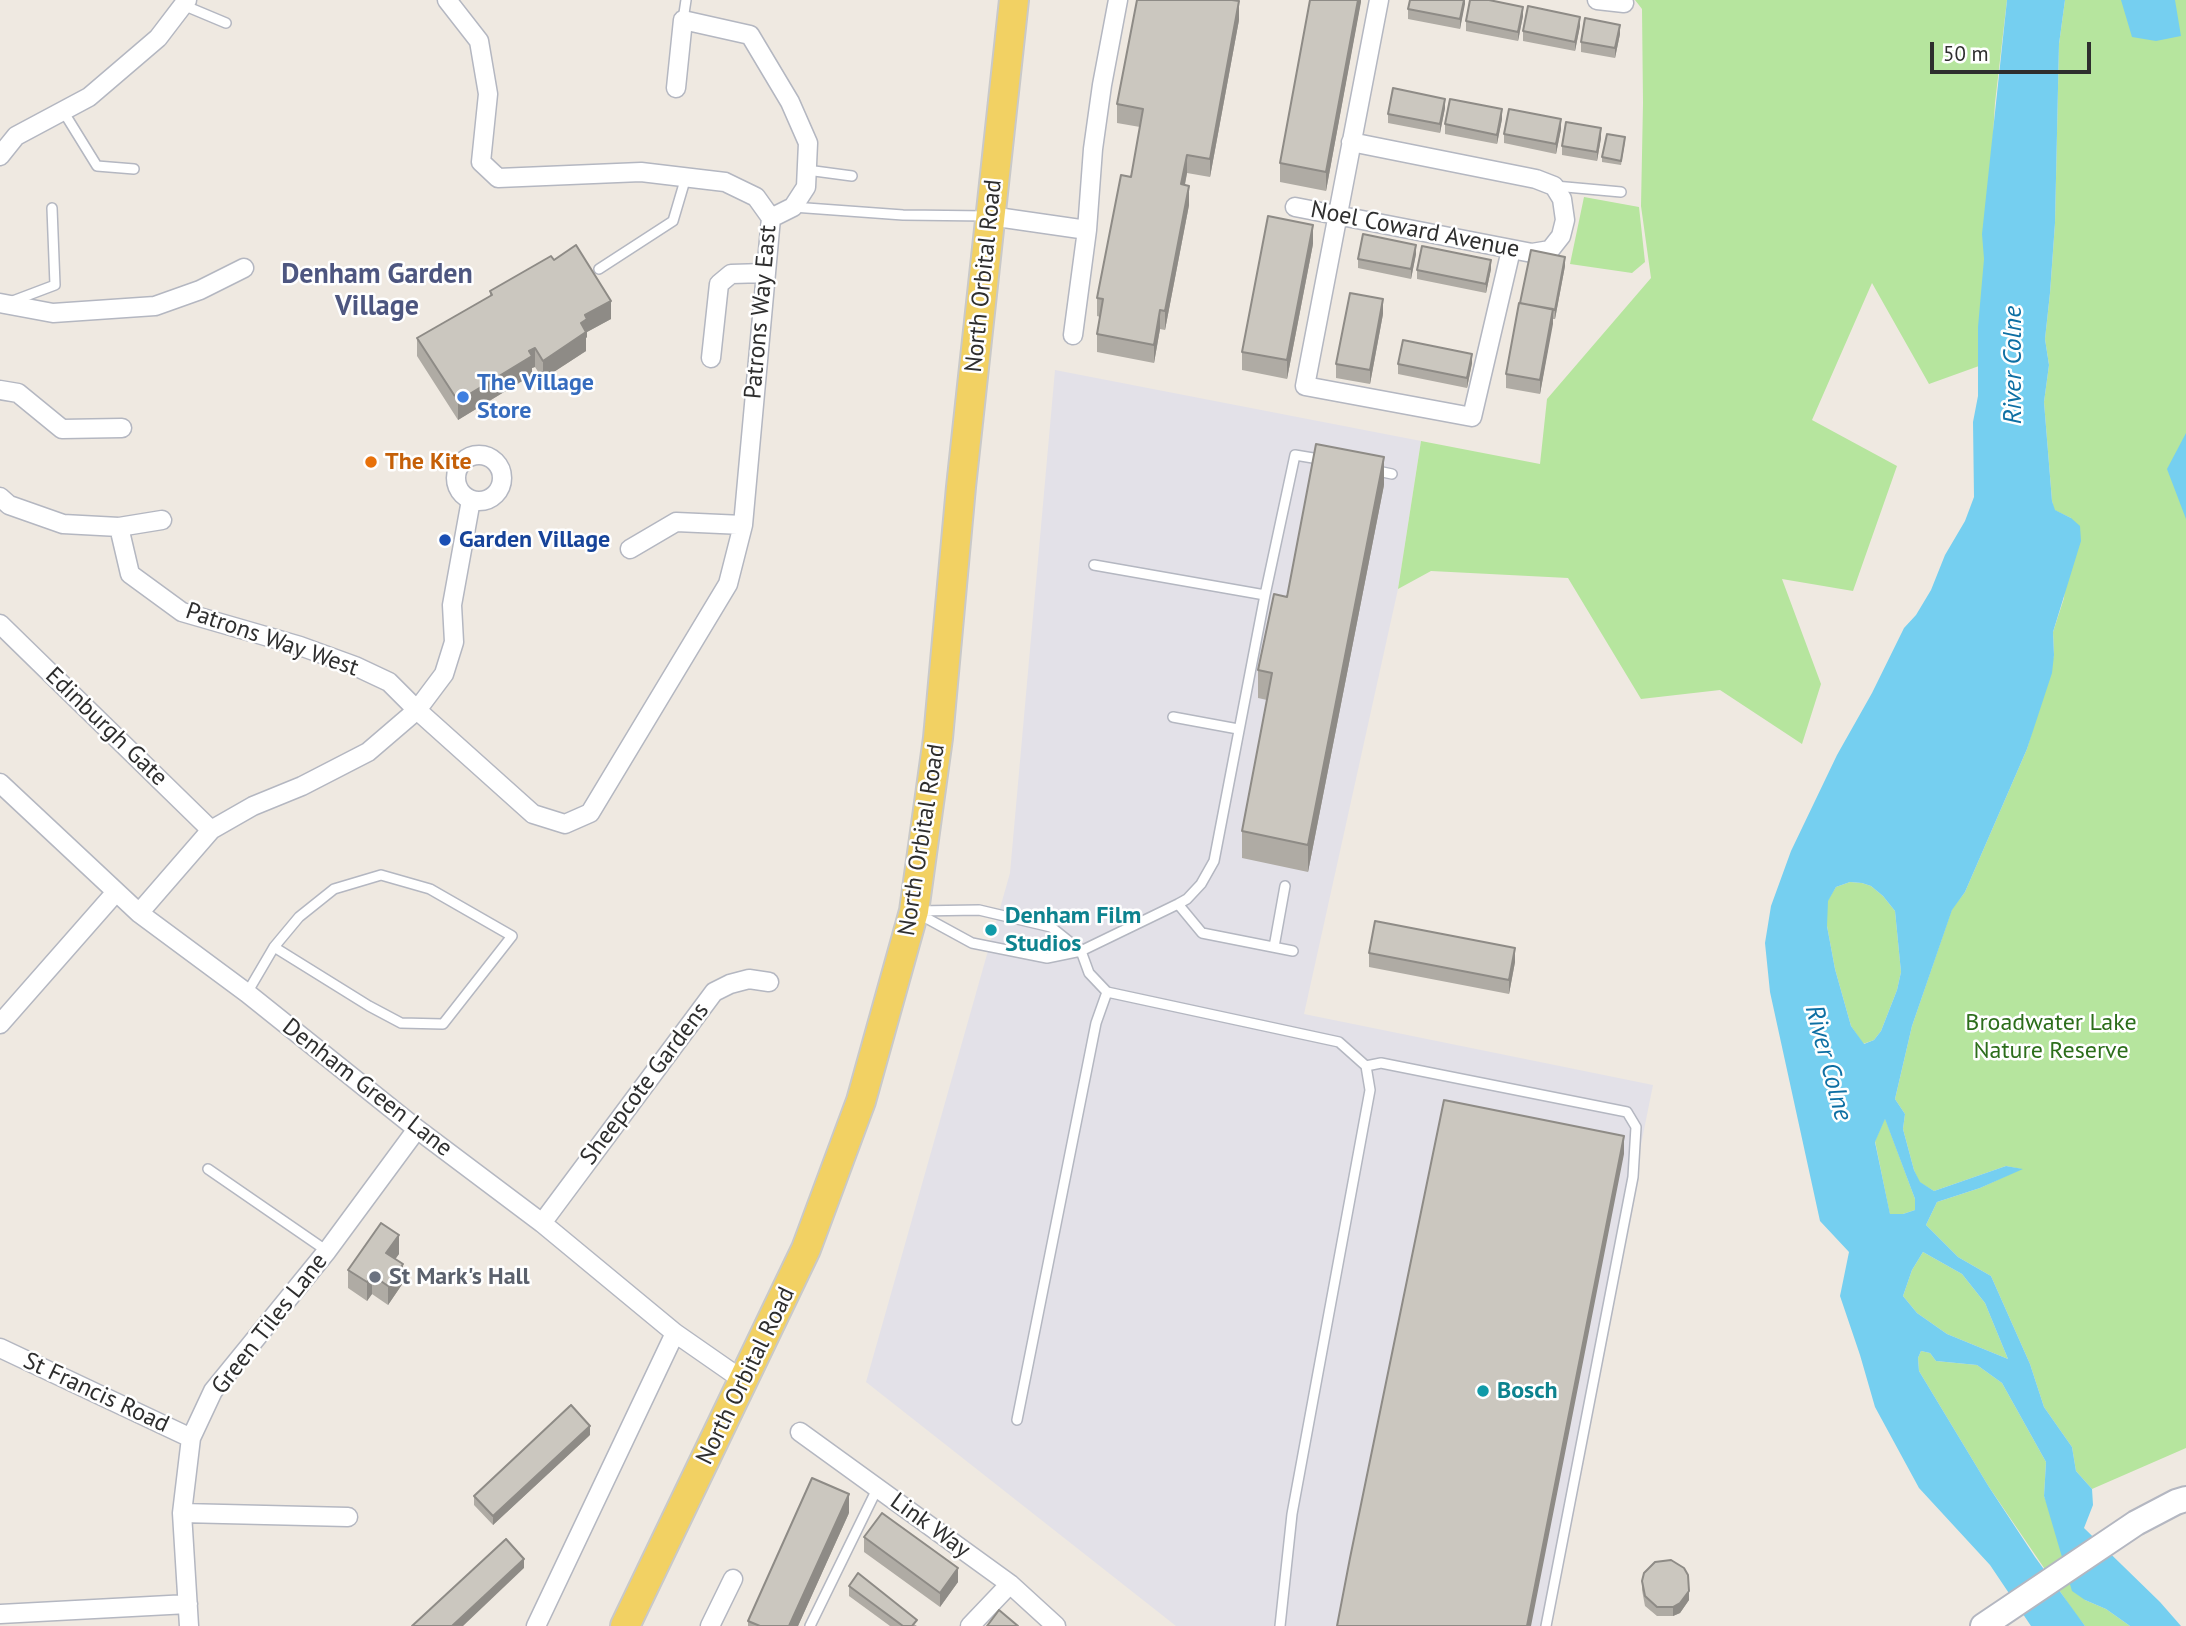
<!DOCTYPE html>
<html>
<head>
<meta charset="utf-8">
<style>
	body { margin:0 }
	#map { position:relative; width:2186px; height:1626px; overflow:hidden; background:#efe9e1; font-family:"PT Sans",sans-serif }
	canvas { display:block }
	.scale { position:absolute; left:1930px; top:42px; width:161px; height:32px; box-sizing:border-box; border:4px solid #2e2e2e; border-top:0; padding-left:9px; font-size:21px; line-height:24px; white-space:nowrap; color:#2e2e2e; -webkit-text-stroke:5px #fff; paint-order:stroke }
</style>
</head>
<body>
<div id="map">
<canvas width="2186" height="1626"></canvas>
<div class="scale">50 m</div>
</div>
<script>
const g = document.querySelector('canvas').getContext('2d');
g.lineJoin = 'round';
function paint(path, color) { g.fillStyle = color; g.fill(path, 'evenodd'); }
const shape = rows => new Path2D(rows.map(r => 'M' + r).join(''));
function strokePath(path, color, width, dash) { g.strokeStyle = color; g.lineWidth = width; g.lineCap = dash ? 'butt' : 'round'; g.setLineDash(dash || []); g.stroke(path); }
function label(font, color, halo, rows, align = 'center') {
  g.font = font + ' "PT Sans",sans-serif'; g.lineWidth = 5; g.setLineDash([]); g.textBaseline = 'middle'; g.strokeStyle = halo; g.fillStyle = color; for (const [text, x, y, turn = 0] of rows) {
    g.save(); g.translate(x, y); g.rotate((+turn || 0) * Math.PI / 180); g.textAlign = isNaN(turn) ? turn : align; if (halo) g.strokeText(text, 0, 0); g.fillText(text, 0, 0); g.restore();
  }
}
const industrial = shape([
	[1055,370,1421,441,1398,589,1304,1014,1653,1085,1544,1626,1176,1626,866,1382,1010,873]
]);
const green = shape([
	[1635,0,2007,0,1995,103,1979,366,1929,384,1872,283,1812,420,1897,466,1853,591,1782,579,1821,684,1802,744,1720,690,1641,699,1568,578,1431,571,1398,589,1421,441,1540,464,1547,399,1651,278,1641,206,1643,103,1642,9],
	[2065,0,2186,0,2186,1448,2092,1489,2076,1471,2072,1447,2044,1407,2030,1364,1991,1276,1958,1257,1926,1225,1937,1202,1980,1188,2021,1169,2006,1166,1934,1191,1919,1182,1914,1170,1903,1129,1905,1114,1895,1099,1912,1026,1952,909,1965,892,2027,749,2054,655,2053,632,2064,598,2071,518,2054,510,2052,501,2044,402,2049,365,2045,339,2050,293,2055,223,2059,44],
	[1584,197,1639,207,1645,262,1632,273,1570,264],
	[1850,882,1862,883,1871,886,1883,896,1895,911,1901,972,1897,990,1881,1031,1874,1040,1863,1044,1851,1026,1835,969,1827,926,1827,901,1836,887],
	[1885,1118,1915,1199,1915,1210,1903,1214,1890,1215,1875,1141],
	[1923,1252,1962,1274,1985,1303,2008,1359,1947,1334,1917,1313,1903,1296,1912,1270],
	[1921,1351,1930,1353,1936,1361,1977,1365,2002,1383,2046,1462,2044,1496,2085,1600,2106,1609,2130,1626,2085,1626,2074,1612,1989,1487,1919,1371,1918,1358]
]);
const water = shape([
	[2007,0,2065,0,2059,44,2055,223,2050,293,2045,339,2049,365,2044,402,2052,501,2055,510,2071,518,2080,526,2081,541,2053,632,2054,655,2052,673,2027,749,1965,892,1952,910,1912,1026,1895,1099,1905,1114,1903,1129,1914,1170,1920,1182,1934,1191,2006,1166,2023,1169,1980,1188,1937,1202,1926,1225,1958,1257,1991,1276,2030,1364,2044,1407,2072,1447,2076,1471,2092,1489,2093,1505,2084,1528,2160,1602,2181,1626,2130,1626,2106,1609,2085,1600,2072,1591,2044,1496,2046,1462,2002,1383,1977,1365,1936,1361,1930,1353,1921,1351,1918,1358,1919,1371,1989,1487,2035,1557,2085,1626,2031,1626,1990,1565,1919,1488,1875,1407,1860,1355,1840,1296,1849,1252,1820,1221,1770,992,1765,943,1771,906,1791,851,1837,755,1872,693,1904,628,1916,615,1931,590,1945,555,1965,521,1974,497,1973,422,1978,396,1978,327,1984,259,1982,234],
	[1850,882,1862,883,1871,886,1883,896,1895,911,1901,972,1897,990,1881,1031,1874,1040,1864,1044,1851,1026,1835,969,1827,926,1828,901,1836,887],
	[1885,1119,1915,1199,1915,1210,1903,1214,1890,1214,1875,1142],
	[1923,1252,1962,1274,1985,1303,2008,1359,1947,1334,1917,1313,1903,1296,1912,1270],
	[2121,0,2175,0,2181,36,2156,41,2132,37],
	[2186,433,2186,519,2167,469]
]);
const lane = shape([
	[183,5,226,23],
	[683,20,686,0],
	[63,111,97,166,134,169],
	[807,170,852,176],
	[1555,186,1621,192],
	[793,207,903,215,988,216],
	[599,269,673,221,686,177],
	[10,302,55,285,52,208],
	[1373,470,1392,474],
	[1094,565,1265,595],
	[1173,717,1238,729],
	[1178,904,1202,933,1293,951],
	[916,911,979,910,1051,927,1081,951,1089,973,1107,992,1339,1042,1366,1066,1370,1090,1292,1514,1280,1626],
	[917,913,972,943,1047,958,1081,951,1178,904,1187,899,1201,884,1214,861,1265,595,1295,455,1325,460],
	[1274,947,1285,886],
	[247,993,274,947,299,917,334,889,381,875,430,889,512,936,443,1024,401,1023,369,1006,274,947],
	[1366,1066,1381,1063,1627,1112,1636,1127,1633,1177,1546,1626],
	[208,1169,327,1251],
	[1017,1420,1096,1023,1107,992],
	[810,1626,878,1487]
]);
const street = shape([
	[1379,0,1305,386,1472,417,1511,250],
	[1597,0,1624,3],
	[676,88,683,20,750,35,790,102,808,143,806,187,793,207,771,218],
	[0,156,16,136,89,97,158,38,187,0],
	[1295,207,1532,253,1550,250,1561,236,1565,220,1562,199,1554,186,1536,179,1351,142],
	[990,216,1087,230],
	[0,303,53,313,155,306,200,290,244,268],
	[1073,335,1087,230,1093,149,1102,85,1118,0],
	[711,358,719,284,731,274,765,273],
	[0,390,18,393,62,429,122,428],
	'456 478a23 23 0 1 1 46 0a23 23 0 1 1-46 0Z',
	[0,497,9,505,63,524,119,527,162,520],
	[119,527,130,574,182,612,300,646,355,666,389,682,417,710,533,814,565,824,590,813,728,584,743,525,771,218,756,197,725,182,641,172,498,178,481,162,488,94,479,41,447,0],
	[630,549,676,522,743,525],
	[0,624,211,830],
	[0,783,139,913,247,993,417,1129,542,1223,675,1333,744,1381],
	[139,913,211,830,253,806,302,786,368,752,417,710,444,674,454,642,452,605,471,500],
	[0,1024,116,892],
	[542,1223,714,992,730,984,749,979,769,982],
	[0,1348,191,1438],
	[800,1432,1010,1584,1056,1626],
	[182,1513,348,1517],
	[0,1614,188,1604],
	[189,1626,182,1513,191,1438,213,1391,327,1251,417,1129],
	[536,1626,675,1333],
	[710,1626,733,1579],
	[970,1626,1010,1584]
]);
const secondary = shape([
	[1983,1626,2136,1523,2176,1502,2186,1499]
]);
const primary = shape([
	[625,1626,806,1249,861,1101,914,911,938,738,961,487,1014,0]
]);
const wall = shape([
	[1361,0,1326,191,1280,182,1280,163],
	[1465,0,1460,29,1408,19,1408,9],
	[1523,16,1518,41,1466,31,1466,21],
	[1239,20,1210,177,1187,173,1185,185,1189,205,1165,330,1160,329,1154,363,1097,352,1097,334,1100,317,1097,316,1097,298,1131,177,1140,127,1117,123,1117,104],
	[1580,26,1575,51,1523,41,1523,31],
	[1620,34,1615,58,1581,52,1581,42],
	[1445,108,1440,133,1388,123,1388,114],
	[1502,119,1497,144,1445,134,1445,124],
	[1561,129,1556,154,1504,143,1504,134],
	[1601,138,1597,161,1562,155,1562,146],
	[1625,142,1621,165,1602,162,1602,157],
	[1313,244,1287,379,1242,370,1242,352],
	[1416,254,1411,279,1358,268,1358,259],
	[554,260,611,319,587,332,587,337,586,338,586,351,543,379,535,367,532,368,532,375,458,420,417,356,417,338,490,296,490,291],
	[1565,266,1555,319,1553,319,1540,394,1506,388,1506,374,1520,303],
	[1491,269,1486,293,1417,279,1417,270],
	[1383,314,1370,384,1336,378,1336,364],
	[1472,363,1467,388,1398,374,1398,364],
	[1384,485,1308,872,1242,858,1242,831,1267,700,1258,698,1258,670,1287,597],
	[1369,953,1515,962,1509,994,1369,967],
	[399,1254,395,1259,403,1283,388,1305,372,1294,367,1301,348,1288,348,1270],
	[590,1435,493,1525,474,1505,474,1496],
	[849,1513,798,1626,748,1626,748,1621],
	[864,1537,958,1582,940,1607,864,1552],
	[1642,1581,1689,1600,1680,1613,1673,1616,1657,1616,1645,1606,1642,1590],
	[849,1586,917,1626,890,1626,849,1596]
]);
const shadedWall = shape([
	[1358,0,1361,0,1361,2,1326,191,1326,172],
	[1464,0,1465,0,1465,4,1460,29,1460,19],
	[1239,1,1239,20,1210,177,1210,159],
	[1523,7,1523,16,1518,41,1518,32],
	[1580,17,1580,26,1575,51,1575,42],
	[1620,25,1620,34,1615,58,1615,48],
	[1445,99,1445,108,1440,133,1440,124],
	[1502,109,1502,119,1497,144,1497,135],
	[1561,119,1561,129,1556,154,1556,144],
	[1601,128,1601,138,1597,161,1597,152],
	[1187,155,1187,173,1181,203,1181,184],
	[1189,186,1189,205,1165,330,1165,311],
	[1313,225,1313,244,1287,379,1287,360],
	[1416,245,1416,254,1411,279,1411,269],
	[1565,257,1565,266,1555,319,1555,310],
	[1491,260,1491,269,1486,293,1486,284],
	[1383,299,1383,314,1370,384,1370,370],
	[611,301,611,319,587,332,587,337,586,338,586,351,543,379,543,361,581,323,585,315],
	[1553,309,1553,324,1540,394,1540,380],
	[1160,310,1160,329,1154,363,1154,345],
	[535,348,535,367,532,368,532,375,458,420,458,401],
	[1472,354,1472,363,1467,388,1467,378],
	[1384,457,1384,485,1308,872,1308,845],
	[1515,948,1515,962,1509,994,1509,980],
	[1624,1136,1624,1154,1531,1626,1527,1626],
	[399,1235,399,1254,386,1272,386,1253],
	[403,1264,403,1283,388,1305,388,1286],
	[372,1275,372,1294,367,1301,367,1282],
	[590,1426,590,1435,493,1525,493,1516],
	[849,1494,849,1513,798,1626,789,1626],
	[524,1559,524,1568,463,1626,452,1626],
	[958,1568,958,1582,940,1607,940,1593],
	[1689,1591,1689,1600,1680,1613,1673,1616,1673,1607]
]);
const building = shape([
	[1137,0,1232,0,1239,1,1210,159,1187,155,1181,184,1189,186,1165,311,1160,310,1154,345,1097,334,1103,299,1097,298,1121,175,1131,177,1143,109,1117,104,1137,0],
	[1310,0,1358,0,1326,172,1280,163,1310,0],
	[1410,0,1464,0,1460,19,1408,9,1410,0],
	[1470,0,1489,0,1523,7,1518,32,1466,21,1470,0],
	[1528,6,1580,17,1575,42,1523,31,1528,6],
	[1585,18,1620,25,1615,48,1581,42,1585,18],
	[1393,88,1445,99,1440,124,1388,114,1393,88],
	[1450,99,1502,109,1497,135,1445,124,1450,99],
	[1509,109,1561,119,1556,144,1504,134,1509,109],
	[1566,122,1601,128,1597,152,1562,146,1566,122],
	[1607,134,1625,137,1621,161,1602,157,1607,134],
	[1268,216,1313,225,1287,360,1242,352,1268,216],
	[1363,234,1416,245,1411,269,1358,259,1363,234],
	[576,245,611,301,585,315,587,319,581,323,586,332,543,361,535,348,529,351,532,356,458,401,417,338,492,295,490,291,551,256,554,260,576,245],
	[1422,246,1491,260,1486,284,1417,270,1422,246],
	[1531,250,1565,257,1555,310,1520,303,1531,250],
	[1350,293,1383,299,1370,370,1336,364,1350,293],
	[1519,303,1553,309,1540,380,1506,374,1519,303],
	[1403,340,1472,354,1467,378,1398,364,1403,340],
	[1316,444,1384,457,1308,845,1242,831,1272,673,1258,670,1274,594,1287,597,1316,444],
	[1375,921,1515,948,1509,980,1369,953,1375,921],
	[1444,1100,1624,1136,1527,1626,1337,1626,1350,1558,1444,1100],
	[381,1223,399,1235,386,1253,403,1264,388,1286,372,1275,367,1282,348,1270,381,1223],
	[571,1405,590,1426,493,1516,474,1496,571,1405],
	[812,1478,849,1494,789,1626,760,1626,748,1621,812,1478],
	[882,1513,958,1568,940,1593,864,1537,882,1513],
	[506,1539,524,1559,452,1626,412,1626,506,1539],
	[1671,1560,1684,1568,1688,1575,1689,1591,1680,1603,1673,1607,1657,1607,1645,1596,1642,1581,1644,1573,1655,1562,1671,1560],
	[858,1573,917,1620,912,1626,903,1626,849,1586,858,1573],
	[999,1610,1018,1626,987,1626,999,1610]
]);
const markers = [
	[463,397,7,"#3f7fe0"],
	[371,462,7,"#e8710a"],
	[445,540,7,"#1a4fb4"],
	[991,930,7,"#0f9aa8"],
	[375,1277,7,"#6b7280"],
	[1483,1391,7,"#0f9aa8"]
];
const streetNames = [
	["Noel Coward Avenue",1415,230,11],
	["North Orbital Road",984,276,-84],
	["Patrons Way East",761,312,-85],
	["Patrons Way West",272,640,19],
	["Edinburgh Gate",106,727,44],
	["North Orbital Road",922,840,-81],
	["Sheepcote Gardens",645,1084,-53],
	["Denham Green Lane",367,1088,38],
	["Green Tiles Lane",270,1324,-52],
	["North Orbital Road",746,1376,-64],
	["St Francis Road",96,1393,25],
	["Link Way",930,1526,36]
];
const shopNames = [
	["The Village",477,383],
	["Store",477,411]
];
const foodNames = [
	["The Kite",385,462]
];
const transitNames = [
	["Garden Village",459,540]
];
const cultureNames = [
	["Denham Film",1005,916],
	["Studios",1005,944],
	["Bosch",1497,1391]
];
const parkNames = [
	["Broadwater Lake",2051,1023],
	["Nature Reserve",2051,1051]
];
const worshipNames = [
	["St Mark's Hall",389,1277]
];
const waterNames = [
	["River Colne",2014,365,-90],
	["River Colne",1828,1063,75]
];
const quarterNames = [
	["Denham Garden",377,275],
	["Village",377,307]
];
paint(industrial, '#e3e1e8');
paint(green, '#b6e59e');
paint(water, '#75cff0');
strokePath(lane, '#b4b7c1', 12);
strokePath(street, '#b4b7c1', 21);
strokePath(secondary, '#b4b7c1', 28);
strokePath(primary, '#c9c9c9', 32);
strokePath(lane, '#fff', 9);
strokePath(street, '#fff', 18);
strokePath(secondary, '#fff', 24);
strokePath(primary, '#f2d163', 28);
paint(wall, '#afaba4');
paint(shadedWall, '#8e8b86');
paint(building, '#cbc7bf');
strokePath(building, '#8e8b86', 2);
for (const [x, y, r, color] of markers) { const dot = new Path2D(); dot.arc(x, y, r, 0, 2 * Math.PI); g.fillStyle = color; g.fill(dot); strokePath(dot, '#fff', 2.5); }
label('24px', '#2e2e2e', '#fff', streetNames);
label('bold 24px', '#366cbe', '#fff', shopNames, 'left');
label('bold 24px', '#c56008', '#fff', foodNames, 'left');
label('bold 24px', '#164399', '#fff', transitNames, 'left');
label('bold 24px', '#0d838f', '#fff', cultureNames, 'left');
label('24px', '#2c6e1b', '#fff', parkNames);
label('bold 24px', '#5b616d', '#fff', worshipNames, 'left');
label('italic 26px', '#0d6fa3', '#fff', waterNames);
label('bold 28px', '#4d5680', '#fff', quarterNames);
</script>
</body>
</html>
